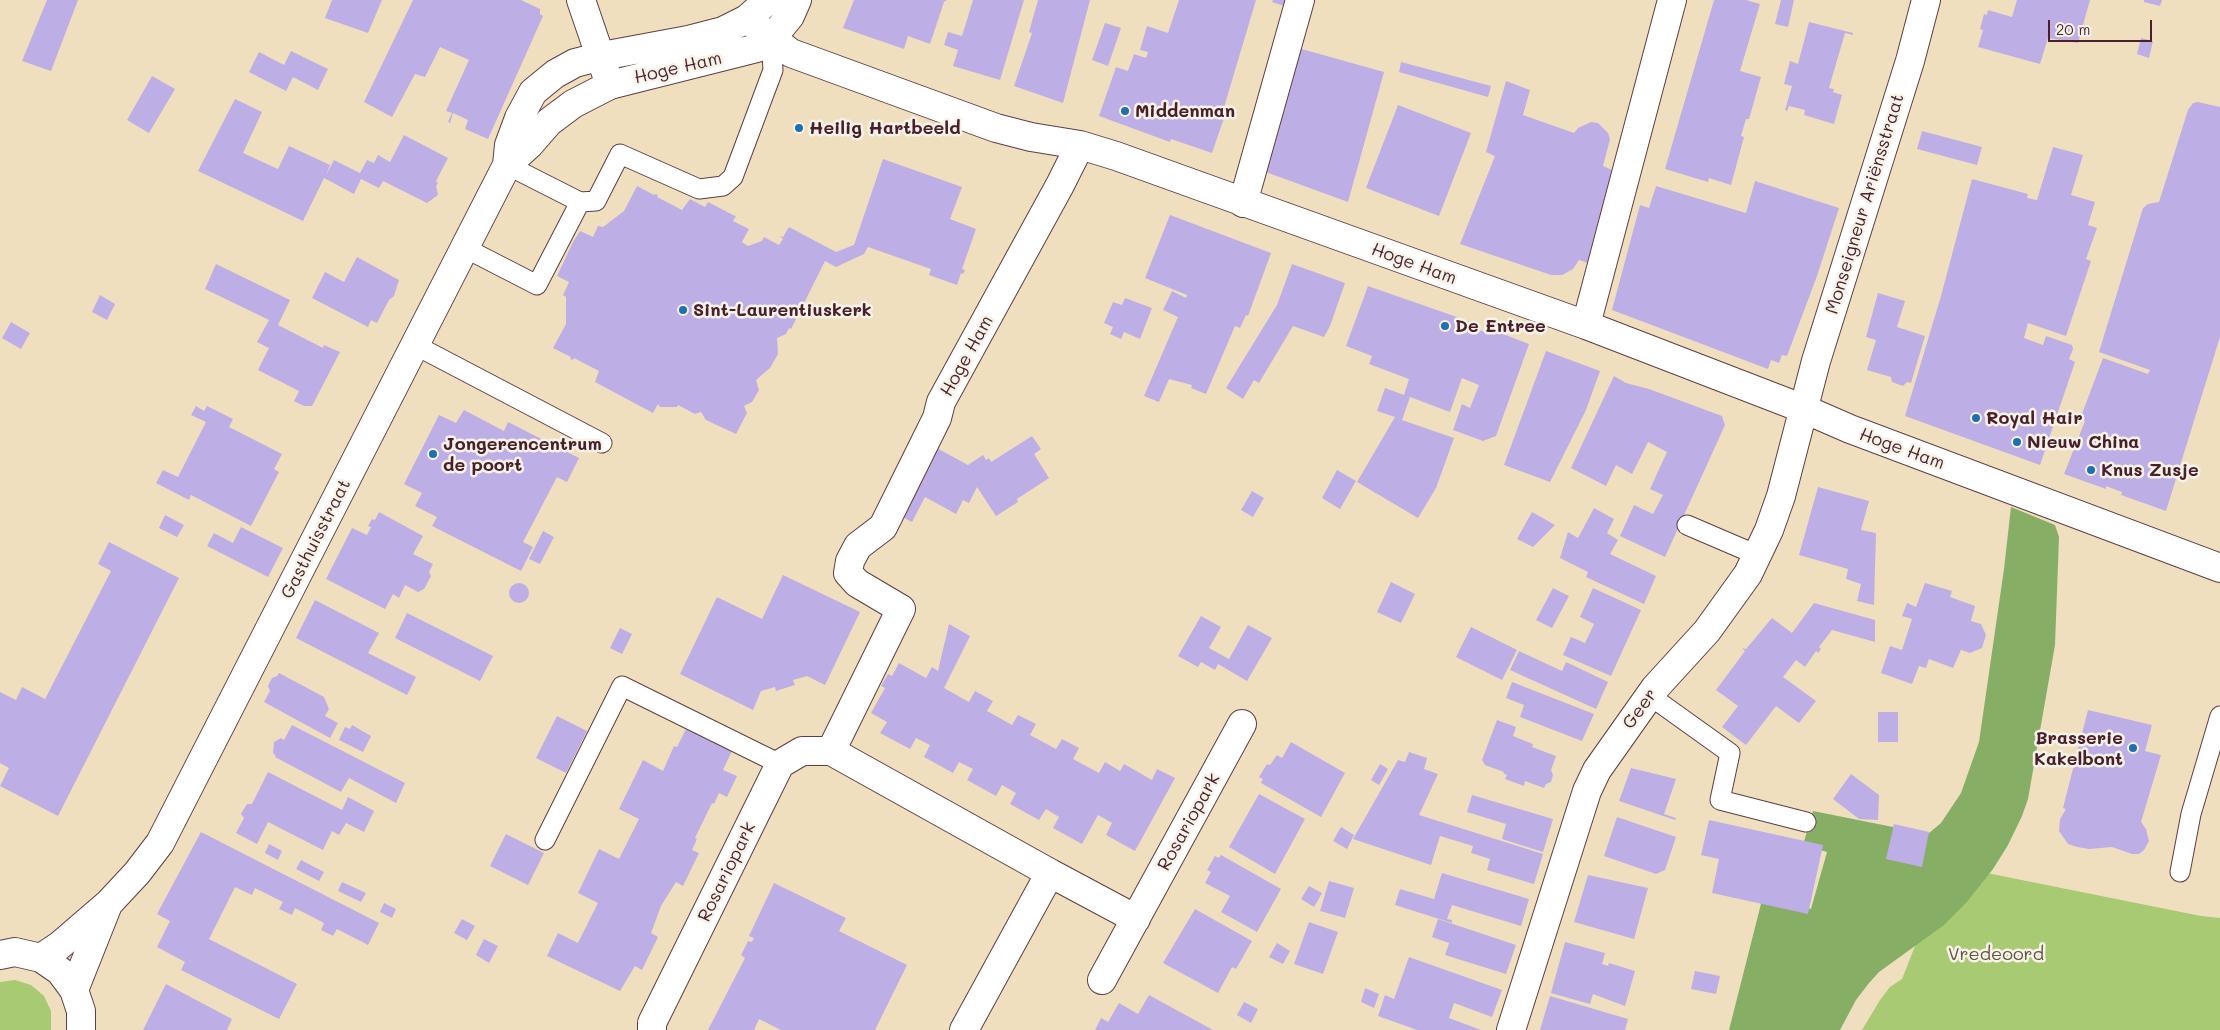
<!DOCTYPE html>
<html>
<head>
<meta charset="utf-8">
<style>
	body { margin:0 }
	#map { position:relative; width:2220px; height:1030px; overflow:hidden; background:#efdfbe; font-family:Mali,sans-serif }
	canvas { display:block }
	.scale { position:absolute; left:2048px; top:20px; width:104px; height:22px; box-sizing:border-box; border:2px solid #4a1f2b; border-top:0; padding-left:6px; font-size:15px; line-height:18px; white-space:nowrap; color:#4a1f2b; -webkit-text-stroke:4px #f7f3e8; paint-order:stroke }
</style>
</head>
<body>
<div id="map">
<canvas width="2220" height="1030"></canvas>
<div class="scale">20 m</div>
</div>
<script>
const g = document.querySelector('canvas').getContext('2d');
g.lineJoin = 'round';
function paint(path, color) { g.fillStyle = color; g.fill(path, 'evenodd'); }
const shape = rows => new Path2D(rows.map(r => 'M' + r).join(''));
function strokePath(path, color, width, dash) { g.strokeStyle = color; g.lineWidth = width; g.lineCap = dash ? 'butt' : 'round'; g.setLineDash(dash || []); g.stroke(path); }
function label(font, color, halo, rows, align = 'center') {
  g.font = font + ' Mali,sans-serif'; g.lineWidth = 5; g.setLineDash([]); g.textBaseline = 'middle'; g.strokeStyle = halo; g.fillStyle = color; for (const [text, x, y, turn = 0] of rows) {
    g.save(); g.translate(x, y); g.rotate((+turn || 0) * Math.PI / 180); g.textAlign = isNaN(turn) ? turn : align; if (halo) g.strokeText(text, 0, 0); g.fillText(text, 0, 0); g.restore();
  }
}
const green = shape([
	[1947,865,2201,916,2220,918,2220,1030,1862,1030,1880,1000,1890,987,1902,979],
	[15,980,31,985,44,996,51,1011,51,1030,0,1030,0,982]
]);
const forest = shape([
	[2011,507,2055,525,2059,537,2055,645,2028,799,2022,816,2008,845,1993,869,1966,903,1944,925,1879,972,1869,983,1856,1000,1840,1030,1729,1030,1763,896,1811,909,1827,852,1803,845,1813,811,1928,834,1941,823,1961,793,1979,742,2004,569]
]);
const building = shape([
	[47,0,78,0,51,71,22,61],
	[332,0,382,0,368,33,325,18],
	[413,0,521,0,540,9,540,14,543,16,488,139,465,129,468,120,453,113,450,123,448,122,452,113,446,111,469,60,440,47,425,77,415,74,392,117,364,102],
	[854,0,947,0,944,2,930,44,908,36,904,49,843,28],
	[973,0,1024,0,1000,80,953,66,958,50,944,45,948,32,962,36],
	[1038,0,1090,0,1063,103,1014,86,1032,33,1029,32],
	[1179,0,1256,0,1222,114,1225,115,1212,153,1171,139,1170,142,1099,116,1116,67,1128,71,1134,54,1146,58,1148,52,1140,50,1147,26,1168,33],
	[1273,0,1289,0,1287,7,1272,2],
	[1714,0,1746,0,1760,4,1740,71,1761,77,1749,119,1746,119,1741,136,1744,137,1731,185,1709,178,1708,182,1665,169],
	[1781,0,1794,0,1788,27,1775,24],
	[2017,0,2090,0,2078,43,2048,38,2040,64,1978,47,1983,30,1980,29,1984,14,1987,15,1988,10,2012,17],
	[2144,0,2162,0,2160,6,2144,2],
	[1809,22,1853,33,1853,35,1845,33,1829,88,1834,89,1833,92,1842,95,1834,124,1804,115,1805,110,1789,106,1787,111,1785,110,1792,86,1784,84,1790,61,1798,64],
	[1105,23,1121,28,1108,66,1092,60],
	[2141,38,2153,41,2149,58,2137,54],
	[1298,48,1384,72,1348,202,1263,171],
	[291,51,328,69,318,90,293,77,286,91,249,72,259,52,284,65],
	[1401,62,1491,86,1488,97,1399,72],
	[152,76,175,89,149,133,127,120],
	[1506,81,1530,90,1523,115,1574,133,1578,128,1591,122,1598,123,1608,133,1610,139,1603,166,1612,170,1588,263,1579,260,1573,269,1562,275,1551,275,1460,244,1495,156,1486,152],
	[235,99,262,112,243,153,278,169,289,146,330,165,326,175,334,160,360,173,367,160,374,163,378,155,390,162,404,135,448,158,436,181,438,183,436,186,438,195,427,203,383,181,379,188,361,179,354,194,324,178,303,221,198,171],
	[2198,102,2220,107,2220,337,2166,511,2121,495,2122,492,2106,486,2106,489,2064,474,2085,421,2080,419,2103,358,2148,374,2150,370,2099,352,2143,208,2148,204,2159,202,2188,110,2193,103],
	[1398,105,1471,133,1439,216,1366,188],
	[1922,131,1982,147,1977,165,1917,149],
	[2053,147,2083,155,2071,195,2095,202,2088,225,2097,228,2086,259,2091,261,2066,336,2028,323,2024,338,2043,345,2046,336,2072,345,2073,349,2069,359,2075,362,2040,465,1905,416,1941,296,1972,179,2028,194,2027,198,2037,200],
	[883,159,962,187,950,219,976,229,962,269,965,270,963,274,961,273,957,285,929,275,931,269,868,247,864,254,836,267,825,261,791,329,789,328,786,334,777,338,778,354,770,368,756,380,759,390,752,402,744,406,747,413,736,434,706,420,701,412,695,414,678,405,677,407,660,407,658,404,653,413,595,382,599,371,574,358,573,360,570,359,571,357,553,348,566,324,566,297,563,295,569,282,557,276,573,242,580,231,593,237,598,226,603,227,624,211,637,186,654,195,655,194,658,195,657,197,682,210,690,199,705,207,708,202,733,215,736,216,733,221,749,229,742,242,748,246,762,241,764,237,779,245,783,239,780,236,783,237,789,227,836,252,854,245],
	[1755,181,1839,208,1817,276,1787,356,1782,355,1779,363,1771,360,1768,369,1612,310,1640,205,1649,208,1656,186,1746,213],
	[1170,215,1271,253,1248,316,1246,315,1240,328,1235,326,1206,394,1191,388,1192,385,1169,379,1159,402,1144,396,1178,317,1163,310,1172,291,1186,298,1187,295,1145,278],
	[357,257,399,280,394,296,389,300,377,323,371,320,368,327,312,298,325,272,344,282],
	[216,264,290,300,278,325,323,348,324,345,340,352,312,406,304,406,294,401,299,391,258,370,269,348,257,342,269,320,205,289],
	[1292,264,1345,283,1330,326,1324,337,1293,326,1259,383,1254,380,1243,399,1226,388,1277,305],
	[1368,286,1474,323,1473,328,1488,333,1490,329,1529,344,1496,436,1483,441,1453,430,1462,404,1470,408,1479,385,1462,378,1450,412,1410,397,1402,420,1454,438,1436,488,1418,518,1357,482,1395,417,1377,411,1385,388,1404,395,1409,379,1369,364,1372,356,1346,346],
	[1878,293,1905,301,1897,327,1925,336,1911,383,1907,382,1903,386,1892,382,1891,377,1867,370,1876,340,1866,337],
	[100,295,115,304,107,320,92,312],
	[1125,298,1152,308,1140,339,1124,332,1121,339,1110,334,1113,327,1104,323,1113,302,1122,305],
	[11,322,30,333,21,349,2,338],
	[1546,351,1600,371,1586,410,1550,482,1504,465],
	[1614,376,1626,383,1649,389,1722,416,1725,425,1665,557,1620,536,1634,505,1653,514,1663,495,1650,489,1667,452,1648,442,1632,474,1616,465,1606,486,1571,468],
	[196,406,204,411,207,406,233,419,229,427,282,454,274,469,279,472,251,526,191,495,189,500,156,483,163,470,178,477,206,422,191,415],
	[464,410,504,431,508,422,579,458,567,482,557,477,523,542,533,547,521,571,432,526,437,517,415,506,422,493,404,484,439,415,456,423],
	[1032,436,1041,449,1034,454,1049,478,1017,499,1018,502,996,516,977,487,969,503,963,500,956,514,925,497,912,522,897,514,933,446,968,465,983,455,986,460,989,458,991,462],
	[1337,470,1356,481,1340,509,1322,498],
	[1818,487,1869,501,1861,530,1876,533,1874,605,1857,601,1861,584,1846,579,1848,569,1799,555],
	[1252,491,1264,498,1253,517,1241,510],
	[1594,508,1614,519,1607,533,1618,540,1610,554,1656,576,1644,604,1586,577,1588,572,1560,558,1568,532,1578,538],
	[379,512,423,536,413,554,433,564,429,572,431,576,424,589,418,592,405,585,399,598,393,594,385,609,326,579,352,528,367,535,371,527,368,526,372,519,375,520],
	[1532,512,1555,525,1533,547,1517,539],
	[165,515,184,525,177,537,159,528],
	[241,527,283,548,268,577,207,546,214,533,233,543],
	[543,531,554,537,540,564,529,559],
	[109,542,179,578,58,816,0,786,9,768,0,763,0,692,16,700,22,687,45,699,111,571,98,564],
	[783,575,860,612,825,685,807,676,793,680,795,685,776,691,775,687,761,691,753,710,680,674,717,597,762,619],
	[1391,582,1415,594,1401,623,1377,612],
	[1925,583,1952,591,1950,597,1975,606,1971,621,1981,624,1986,635,1982,648,1970,653,1961,650,1953,668,1929,659,1926,668,1919,666,1912,684,1881,673,1890,646,1902,650,1912,619,1902,616,1907,603,1916,607],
	'509 593a10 10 0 1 1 20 0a10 10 0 1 1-20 0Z',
	[1553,588,1569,596,1552,628,1536,620],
	[1593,588,1641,610,1611,676,1563,655,1571,637,1585,643,1594,624,1580,617],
	[315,600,379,633,368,653,416,677,407,695,296,638],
	[1814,603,1875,620,1875,642,1832,630,1819,647,1821,649,1818,653,1816,651,1805,667,1796,660,1783,677,1816,701,1799,723,1776,706,1746,745,1722,727,1738,706,1716,690,1745,651,1742,648,1746,649,1772,618,1792,633],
	[407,613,493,656,480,681,395,638],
	[1201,616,1221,627,1209,648,1229,659,1248,625,1272,638,1247,681,1218,664,1215,670,1201,662,1198,667,1178,656],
	[949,624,970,636,944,688,969,702,975,691,993,701,987,711,1012,725,1018,715,1036,724,1030,735,1056,749,1062,739,1079,748,1073,759,1099,773,1105,762,1120,771,1124,764,1152,780,1157,769,1175,778,1135,851,1106,835,1112,823,1098,815,1082,844,1053,828,1059,817,1046,809,1039,820,1010,804,1016,793,1002,785,996,796,967,780,973,769,959,762,953,773,924,757,930,745,916,738,910,749,880,733,887,722,871,713,885,688,881,686,888,674,892,676,899,663,926,678,932,667,938,671],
	[1471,627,1517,650,1502,680,1456,657],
	[620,628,632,634,622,654,610,648],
	[1519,651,1562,671,1566,662,1608,682,1596,709,1510,670],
	[279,673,324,697,329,709,325,716,338,723,330,738,264,702,270,691,268,686,272,678,277,676],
	[1512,682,1594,714,1582,741,1520,717,1524,705,1506,698],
	[2088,710,2152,725,2145,751,2161,755,2141,822,2146,829,2149,841,2144,850,2139,854,2132,854,2112,847,2089,849,2077,847,2068,844,2059,831,2060,819,2066,809,2063,808],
	[1878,712,1898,712,1898,742,1878,742],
	[557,716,587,731,566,773,536,758],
	[1497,720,1516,727,1513,736,1533,744,1532,747,1556,756,1551,770,1553,775,1551,782,1546,784,1544,788,1525,781,1524,786,1505,779,1507,775,1503,773,1504,772,1485,765,1482,760],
	[292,725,405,783,396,803,349,778,341,792,275,757,276,756,273,753,274,742,281,738,284,740],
	[352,725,371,736,363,752,339,740,345,727,350,729],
	[686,729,732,751,723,770,737,776,727,797,719,793,714,804,712,803,695,838,697,839,692,850,699,853,683,886,676,882,661,906,651,933,658,937,642,970,635,966,620,991,547,956,558,933,578,943,598,903,578,893,599,849,619,859,639,819,619,809,643,760,663,771,674,746,677,747],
	[1291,742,1345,773,1321,817,1261,783,1263,779,1259,777,1267,764,1270,765,1277,755,1282,758],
	[1409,752,1427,758,1424,769,1438,774,1419,815,1543,854,1534,884,1487,870,1490,859,1471,853,1473,846,1440,836,1431,865,1353,839,1398,760,1405,762],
	[1380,764,1388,769,1379,785,1371,780],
	[1631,768,1676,779,1664,814,1676,818,1675,820,1619,801],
	[268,772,342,810,348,797,374,811,364,832,346,823,339,835,332,831,323,850,268,822,257,844,236,833,244,818,241,814,247,804,252,804],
	[1851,774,1879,795,1878,820,1859,819,1833,799],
	[1259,794,1305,819,1275,874,1229,847],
	[1472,795,1553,819,1543,852,1502,839,1506,824,1467,812],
	[1617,817,1676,837,1665,870,1656,874,1604,856],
	[1709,820,1823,845,1808,914,1712,893,1719,859,1701,855],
	[1894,824,1929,832,1922,867,1886,859],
	[1341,827,1354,835,1347,849,1333,841],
	[201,832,379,923,368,945,337,929,333,936,321,930,324,923,295,908,292,915,279,909,283,902,255,888,252,895,235,887,209,939,297,984,279,1019,181,970,185,962,157,947,170,921,157,914],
	[506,834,544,853,528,885,490,866],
	[269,844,282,851,278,860,265,853],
	[1221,855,1281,889,1257,932,1221,912,1230,896,1205,883,1211,872,1207,870,1215,856,1219,858],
	[301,860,324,872,319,881,296,869],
	[1442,873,1529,899,1521,926,1452,905,1447,919,1452,920,1452,923,1395,905,1400,889,1434,899],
	[1588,875,1648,888,1634,939,1574,922],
	[1329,881,1354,888,1345,918,1320,911],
	[342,882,366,893,361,902,338,891],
	[774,883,846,918,839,931,907,965,875,1030,781,1030,759,1019,754,1030,708,1030,745,958,741,955,748,941,752,942,754,938,749,936],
	[1309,886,1322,893,1314,907,1301,899],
	[384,903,396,909,392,918,380,912],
	[1195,909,1252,941,1236,969,1232,967,1218,993,1163,963],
	[462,919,475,926,467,940,454,933],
	[1438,919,1516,945,1506,974,1445,955,1449,943,1432,937],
	[1309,922,1338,932,1323,974,1294,964],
	[484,939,498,946,489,963,476,955],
	[1565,942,1605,953,1602,964,1608,966,1609,963,1635,971,1625,1006,1593,994,1590,1004,1551,993],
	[1277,943,1290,951,1283,964,1269,957],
	[1409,957,1502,990,1492,1017,1454,1003,1449,1018,1481,1030,1417,1030,1378,1016,1385,995,1394,999],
	[1695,971,1720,976,1716,994,1691,989],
	[166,984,232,1019,227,1030,143,1030],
	[1365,988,1379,994,1374,1008,1361,1002],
	[1149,995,1213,1030,1095,1030,1101,1018,1108,1022,1119,1003,1138,1014],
	[1550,996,1628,1019,1625,1030,1540,1030],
	[1244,1002,1258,1009,1251,1023,1237,1015]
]);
const service = shape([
	[507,165,580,202],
	[465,248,537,285,580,202,596,201,620,154,699,189,723,186,733,177,773,70,771,39],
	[415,345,602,443],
	[1687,525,1757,555],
	[1649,695,1730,753,1720,800,1806,822],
	[545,840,622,686,780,764],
	[2180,872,2191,814,2220,716]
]);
const minor = shape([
	[747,19,791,53,996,128,1031,137,1080,145,1116,156,1586,325,1804,409,1850,429,2220,568],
	[1243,203,1300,0],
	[1586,325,1672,0],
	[831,751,901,609,857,583,848,573,850,561,858,546,883,527,937,418,941,402,1060,185,1080,145],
	[1050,873,1136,919],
	[1102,980,1242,724],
	[652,1030,652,1023,780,764,802,751,831,751,1050,873,964,1030],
	[1511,1030,1587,791,1597,770,1655,688,1707,631,1748,574,1769,530,1781,496,1816,361,1910,61,1926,0]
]);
const tertiary = shape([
	[581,0,610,85]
]);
const secondary = shape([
	[507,165,509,145,519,118,533,92,555,74,575,63,602,56,688,40,723,31,747,19,768,0],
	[0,955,15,952,41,958,60,971,74,990,81,1011,81,1030],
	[41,958,59,946,109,903,137,873,160,843,507,165,529,145,549,122,573,104,610,85,757,48,771,39,790,16,797,0],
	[74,990,107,907]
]);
const markers = [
	[1125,111,5,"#1f6fb2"],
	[799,128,5,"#1f6fb2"],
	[683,310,5,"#1f6fb2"],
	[1445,326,5,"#1f6fb2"],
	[1976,418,5,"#1f6fb2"],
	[2017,442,5,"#1f6fb2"],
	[433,454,5,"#1f6fb2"],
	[2091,470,5,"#1f6fb2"],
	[2133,748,5,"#1f6fb2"]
];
const streetNames = [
	["Hoge Ham",678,68,-13],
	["Monseigneur Ariënsstraat",1865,204,-73],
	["Hoge Ham",1414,264,20],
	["Hoge Ham",967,356,-61],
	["Hoge Ham",1902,449,20],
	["Gasthuisstraat",316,539,-63],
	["Geer",1640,709,-54],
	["Rosariopark",1189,822,-61],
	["Rosariopark",727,872,-64]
];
const poiNames = [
	["Middenman",1135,111],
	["Heilig Hartbeeld",809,128],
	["Sint-Laurentiuskerk",693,310],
	["De Entree",1455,326],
	["Royal Hair",1986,418],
	["Nieuw China",2027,442],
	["Jongerencentrum",443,444],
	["de poort",443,465],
	["Knus Zusje",2101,470],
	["Brasserie",2123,738,"right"],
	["Kakelbont",2123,759,"right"]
];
const parkNames = [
	["Vredeoord",1996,954]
];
paint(green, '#a8ca73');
paint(forest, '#86ae65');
paint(building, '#bdafe5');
strokePath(service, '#633c41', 21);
strokePath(minor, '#633c41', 30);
strokePath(tertiary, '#633c41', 30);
strokePath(secondary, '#633c41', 30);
strokePath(service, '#fff', 19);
strokePath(minor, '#fff', 28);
strokePath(tertiary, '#fff', 28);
strokePath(secondary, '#fff', 28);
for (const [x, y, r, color] of markers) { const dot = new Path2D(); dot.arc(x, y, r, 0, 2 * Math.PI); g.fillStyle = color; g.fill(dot); strokePath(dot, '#f7f3e8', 2); }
label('18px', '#4a1f2b', '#f7f3e8', streetNames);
label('bold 18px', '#4a1f2b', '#f7f3e8', poiNames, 'left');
label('18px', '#665241', '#f7f3e8', parkNames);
</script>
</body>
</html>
